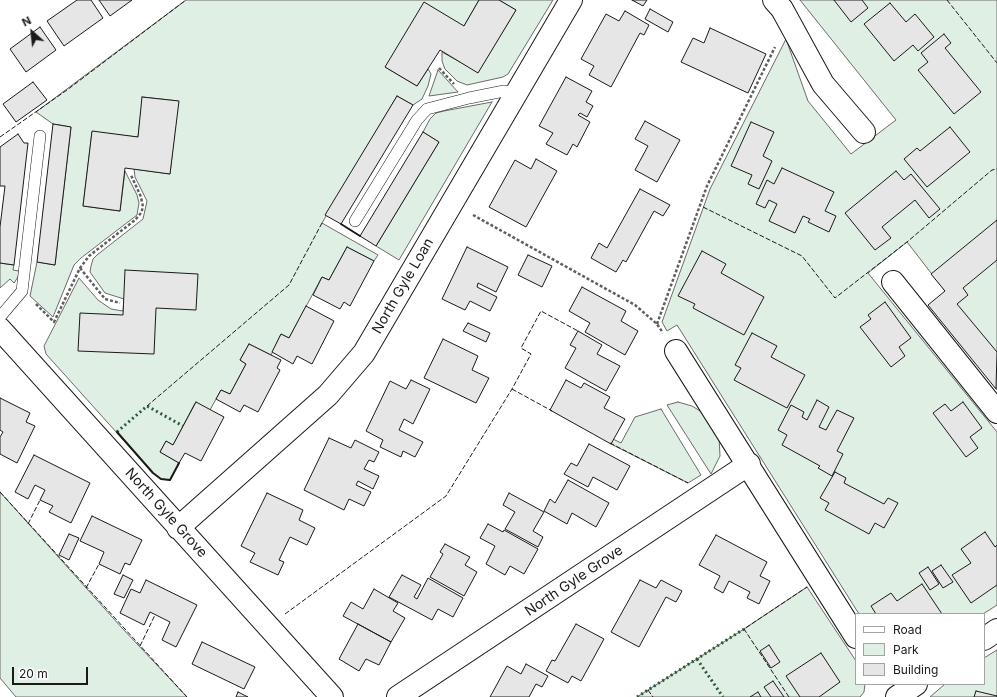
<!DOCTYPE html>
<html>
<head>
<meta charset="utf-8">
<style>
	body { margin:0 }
	#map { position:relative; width:997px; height:697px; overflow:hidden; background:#fff; font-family:Inter,sans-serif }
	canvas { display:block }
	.legend { position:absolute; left:855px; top:613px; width:130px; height:72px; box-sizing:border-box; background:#fff; border:1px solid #a3a3a3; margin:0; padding:5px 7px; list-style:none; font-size:12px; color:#1a1a1a }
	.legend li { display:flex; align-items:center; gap:8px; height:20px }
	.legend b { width:20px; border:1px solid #a3a3a3 }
	.north { position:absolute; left:12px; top:12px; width:40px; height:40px; -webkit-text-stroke:3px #fff; paint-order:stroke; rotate:333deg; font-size:11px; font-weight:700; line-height:16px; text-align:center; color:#1a1a1a }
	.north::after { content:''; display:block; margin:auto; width:14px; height:18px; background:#1a1a1a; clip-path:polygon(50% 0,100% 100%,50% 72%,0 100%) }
	.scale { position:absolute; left:12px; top:667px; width:76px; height:18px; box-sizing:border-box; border:2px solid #1a1a1a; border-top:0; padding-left:5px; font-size:12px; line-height:14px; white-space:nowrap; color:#1a1a1a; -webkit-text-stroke:3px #fff; paint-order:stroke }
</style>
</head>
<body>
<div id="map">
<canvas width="997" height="697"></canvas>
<ul class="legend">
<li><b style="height:5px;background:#fff"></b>Road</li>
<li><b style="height:11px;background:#e0efe3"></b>Park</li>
<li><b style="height:11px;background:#e6e6e6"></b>Building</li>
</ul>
<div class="north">N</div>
<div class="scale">20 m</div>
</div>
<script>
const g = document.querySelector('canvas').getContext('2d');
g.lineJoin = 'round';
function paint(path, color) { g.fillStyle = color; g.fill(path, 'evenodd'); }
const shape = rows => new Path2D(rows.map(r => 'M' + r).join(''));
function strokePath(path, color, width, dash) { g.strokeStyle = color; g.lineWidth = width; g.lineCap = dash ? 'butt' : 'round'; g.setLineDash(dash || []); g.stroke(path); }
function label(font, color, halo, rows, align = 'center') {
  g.font = font + ' Inter,sans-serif'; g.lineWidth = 3; g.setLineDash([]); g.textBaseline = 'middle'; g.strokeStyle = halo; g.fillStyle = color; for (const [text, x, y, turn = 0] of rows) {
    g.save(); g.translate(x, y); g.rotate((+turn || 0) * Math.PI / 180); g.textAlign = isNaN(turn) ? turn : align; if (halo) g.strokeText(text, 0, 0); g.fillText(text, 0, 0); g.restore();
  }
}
const green = shape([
	[186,0,479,0,464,26,385,67,417,86,428,69,431,74,428,86,422,99,413,105,397,96,322,223,378,255,374,261,347,247,329,280,322,277,289,338,281,334,271,355,249,344,240,360,246,364,230,394,221,390,210,410,195,403,173,445,166,441,160,452,179,463,170,480,161,479,153,473,46,354,44,346,79,278,98,300,111,309,123,311,124,299,105,293,90,272,91,266,93,259,97,255,143,219,147,201,135,177,134,169,170,174,178,101,143,97,138,137,92,132,83,206,120,211,125,171,137,195,139,203,137,215,81,258,74,265,53,317,30,296,37,262,55,265,71,127,53,124,36,112,186,0],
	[499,0,553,0,508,74,503,77,467,85,457,81,445,69,442,61,442,52,478,72,516,10,499,0],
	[800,0,997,0,997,390,945,291,907,242,868,273,997,432,997,605,983,614,859,614,677,325,667,331,662,322,710,189,786,39,808,101,851,154,896,120,800,0],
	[438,70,458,92,429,96,438,70],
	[492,102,399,260,376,246,439,142,423,132,430,119,436,113,444,111,492,102],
	[0,263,14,265,13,270,19,271,18,277,14,283,10,279,0,288,0,263],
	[678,402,692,406,705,414,719,437,720,456,711,474,667,405,678,402],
	[661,409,701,475,688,483,611,444,613,439,621,443,635,417,661,409],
	[0,492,122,628,187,697,16,697,0,678,0,492],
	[807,587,856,661,856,684,865,684,864,692,860,697,637,697,744,629,807,587],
	[997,650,997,697,930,697,945,684,984,684,984,658,997,650]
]);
const building = shape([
	[77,0,91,0,103,18,64,46,47,21,77,0],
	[99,0,132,0,110,16,99,0],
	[479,0,499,0,516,10,478,73,440,50,417,86,385,67,424,2,464,26,479,0],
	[632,0,647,0,643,6,632,0],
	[834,0,862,0,868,8,851,22,834,0],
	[890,3,906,22,915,14,934,37,918,51,913,45,894,61,864,24,890,3],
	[650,9,673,22,668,32,645,19,650,9],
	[625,11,649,25,644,35,640,33,611,87,589,75,594,66,581,59,606,14,619,21,625,11],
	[40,27,56,50,26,72,10,49,40,27],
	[710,28,766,54,748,93,681,62,693,38,704,43,710,28],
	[944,34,951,43,945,48,981,92,954,114,918,70,928,62,921,53,944,34],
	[566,77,592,91,586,102,593,106,587,117,580,113,578,115,590,122,577,147,573,144,567,155,546,144,553,133,539,126,566,77],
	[33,82,47,100,16,122,3,104,33,82],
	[397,96,413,105,341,224,325,215,397,96],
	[142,97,179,101,170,174,125,168,120,211,83,206,92,131,138,137,142,97],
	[645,121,680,140,657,182,635,170,648,146,635,139,645,121],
	[751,122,774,132,763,156,772,161,759,189,748,184,752,175,731,166,751,122],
	[53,124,71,127,55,265,37,262,53,124],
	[950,127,970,152,927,187,904,159,917,148,920,151,950,127],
	[423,132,439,142,376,246,360,236,423,132],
	[18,134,24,143,28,143,14,265,0,263,0,227,5,186,0,186,0,147,18,134],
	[536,159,557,171,526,227,489,207,515,160,531,169,536,159],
	[782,168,834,192,825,211,836,216,829,232,808,222,810,219,803,216,795,233,769,221,777,204,769,200,765,208,756,204,767,180,774,184,782,168],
	[896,171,904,180,911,174,940,209,929,218,915,200,882,227,891,238,875,250,845,213,896,171],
	[640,189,670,205,663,216,654,211,626,262,623,260,616,272,591,258,599,243,607,248,640,189],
	[997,220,997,260,963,288,968,295,957,304,997,352,996,389,928,305,945,291,931,274,997,220],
	[347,247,374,261,350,306,344,302,340,309,313,295,322,277,329,280,347,247],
	[467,247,508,267,496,292,478,283,477,287,497,297,490,311,470,301,465,310,442,299,467,247],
	[702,251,726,264,721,273,764,297,744,335,693,308,695,304,678,296,702,251],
	[528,255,552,266,542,287,518,275,528,255],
	[125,270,198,274,196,310,156,308,154,354,78,351,80,313,123,315,125,270],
	[582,287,626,311,621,321,638,331,625,355,585,332,590,323,569,311,582,287],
	[885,302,911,338,899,347,905,356,891,367,860,327,871,319,868,315,885,302],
	[306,306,334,321,312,364,297,356,293,364,272,352,281,334,289,338,306,306],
	[468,323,490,333,486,342,463,331,468,323],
	[578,331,602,345,597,354,620,366,606,391,565,368,576,348,570,345,578,331],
	[752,333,777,346,771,357,805,375,787,408,734,380,741,368,735,365,752,333],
	[443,339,478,356,472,370,489,378,476,403,424,378,443,339],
	[249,344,281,360,277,368,280,370,258,412,244,405,240,412,216,399,221,390,230,394,246,364,240,360,249,344],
	[411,380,430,389,413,424,404,419,399,430,423,442,415,457,403,451,401,457,380,447,383,440,366,431,390,381,406,389,411,380],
	[566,380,581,388,584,383,610,397,604,408,625,419,611,444,550,410,566,380],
	[0,398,30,413,26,422,35,426,17,463,0,454,0,437,3,432,0,430,0,398],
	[817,400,829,407,819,427,826,430,837,410,854,418,837,451,843,454,832,476,818,468,820,466,782,445,787,435,778,430,791,405,804,412,802,417,807,420,817,400],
	[196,402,224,417,201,461,185,453,179,463,160,452,166,441,173,445,196,402],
	[963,402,982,428,970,437,978,448,966,457,933,413,945,404,951,411,963,402],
	[329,438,351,448,355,440,379,452,374,462,369,460,364,469,379,476,373,489,358,481,356,485,371,492,364,506,349,499,344,510,304,490,329,438],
	[589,444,630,466,617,490,593,477,588,487,564,474,571,463,577,466,589,444],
	[34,455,90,483,71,523,49,512,53,506,40,500,45,490,35,485,28,499,15,492,34,455],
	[835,472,846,478,844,483,884,504,888,498,898,503,884,528,875,523,869,534,825,510,829,503,820,498,835,472],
	[568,480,609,503,596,527,572,513,567,524,544,511,550,499,555,503,568,480],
	[267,493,303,510,299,520,315,528,307,545,290,537,279,560,284,562,278,575,250,562,255,553,241,546,267,493],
	[509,493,544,512,533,531,543,537,538,547,505,529,515,512,503,505,509,493],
	[92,516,142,540,130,565,125,563,120,574,99,564,104,552,80,541,92,516],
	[488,524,503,532,504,530,538,549,524,574,510,566,505,575,486,564,495,546,480,538,488,524],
	[985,532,995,547,997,545,997,585,971,603,952,575,971,563,961,549,985,532],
	[69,534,79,538,69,560,59,555,69,534],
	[716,535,767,562,760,576,770,581,759,604,747,598,750,592,729,581,723,593,714,588,720,576,699,565,716,535],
	[445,544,470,557,465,565,477,572,464,596,430,577,443,554,440,552,445,544],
	[941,565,953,582,943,588,932,571,941,565],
	[928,567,939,584,930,590,919,573,928,567],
	[123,575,133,580,124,598,114,594,123,575],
	[402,575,421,585,414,597,417,599,428,578,463,598,453,617,438,609,432,620,389,597,402,575],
	[146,580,197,605,176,647,162,640,170,622,150,612,144,625,120,613,131,589,140,593,146,580],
	[640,580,656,588,661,580,682,591,676,602,666,597,639,647,611,632,640,580],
	[922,584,942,614,876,614,871,606,891,593,897,601,922,584],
	[374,589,398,603,393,611,405,618,391,642,343,616,351,602,363,609,374,589],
	[358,624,391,642,379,665,366,659,359,671,339,659,358,624],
	[576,624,604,639,581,681,572,676,568,683,546,671,552,660,555,661,576,624],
	[202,642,255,667,244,689,192,664,202,642],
	[769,645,780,662,771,668,760,651,769,645],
	[821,653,840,682,819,697,800,697,786,676,821,653],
	[526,664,548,676,542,687,536,684,529,697,490,697,507,666,521,674,526,664],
	[773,681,784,697,771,697,764,687,773,681],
	[976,691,997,696,997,697,974,697,976,691],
	[238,692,248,697,236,697,238,692],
	[758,692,761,697,750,697,758,692]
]);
const path = shape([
	[439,68,454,84],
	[473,215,635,305,657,324,663,333],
	[80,268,105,299,120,303],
	[36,304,54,322,80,268,89,256,135,220,141,213,143,207,141,197,131,175],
	[657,324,707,186,775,47]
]);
const lane = shape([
	[355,221,417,120,427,109,469,98,504,91,516,92],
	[0,317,22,291,40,136]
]);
const street = shape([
	[774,0,782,9,823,84,864,132],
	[893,282,997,412],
	[0,329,332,697],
	[676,351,856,637],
	[178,528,328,395,364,353,571,0],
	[984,639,997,630],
	[398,697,749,464],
	[897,697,916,684]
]);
const hedge = shape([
	[117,432,147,406,183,426],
	[697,659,723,697],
	[637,697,744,629]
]);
const fence = shape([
	[947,0,997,63],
	[0,137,67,90,186,0],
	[703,207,802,256,835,298,907,242,992,170,997,169],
	[512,389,552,411],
	[147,406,289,285,322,223],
	[610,443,688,483],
	[0,492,187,697],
	[28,524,40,500],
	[86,588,99,564],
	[285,614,446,496,512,389,531,354,521,348,541,311,578,331],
	[140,646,155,615],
	[648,690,653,697],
	[789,697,744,629,807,587]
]);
const wall = shape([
	[341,224,360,236],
	[117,432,153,473,161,479,170,480,179,463]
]);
const streetNames = [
	["North Gyle Loan",403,286,-60],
	["North Gyle Grove",166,513,48],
	["North Gyle Grove",574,581,-34]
];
paint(green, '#e0efe3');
strokePath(green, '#6a6a6a', 1);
paint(building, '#e6e6e6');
strokePath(building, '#1a1a1a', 1);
strokePath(lane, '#1a1a1a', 12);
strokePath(street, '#1a1a1a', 24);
strokePath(path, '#5f5f5f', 2.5, [3, 2]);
strokePath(lane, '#fff', 11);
strokePath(street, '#fff', 22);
strokePath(hedge, '#2b5a34', 3, [2, 3]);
strokePath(fence, '#1a1a1a', 1, [5, 2]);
strokePath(wall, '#1a1a1a', 2);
label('14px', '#1a1a1a', '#fff', streetNames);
</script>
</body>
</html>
